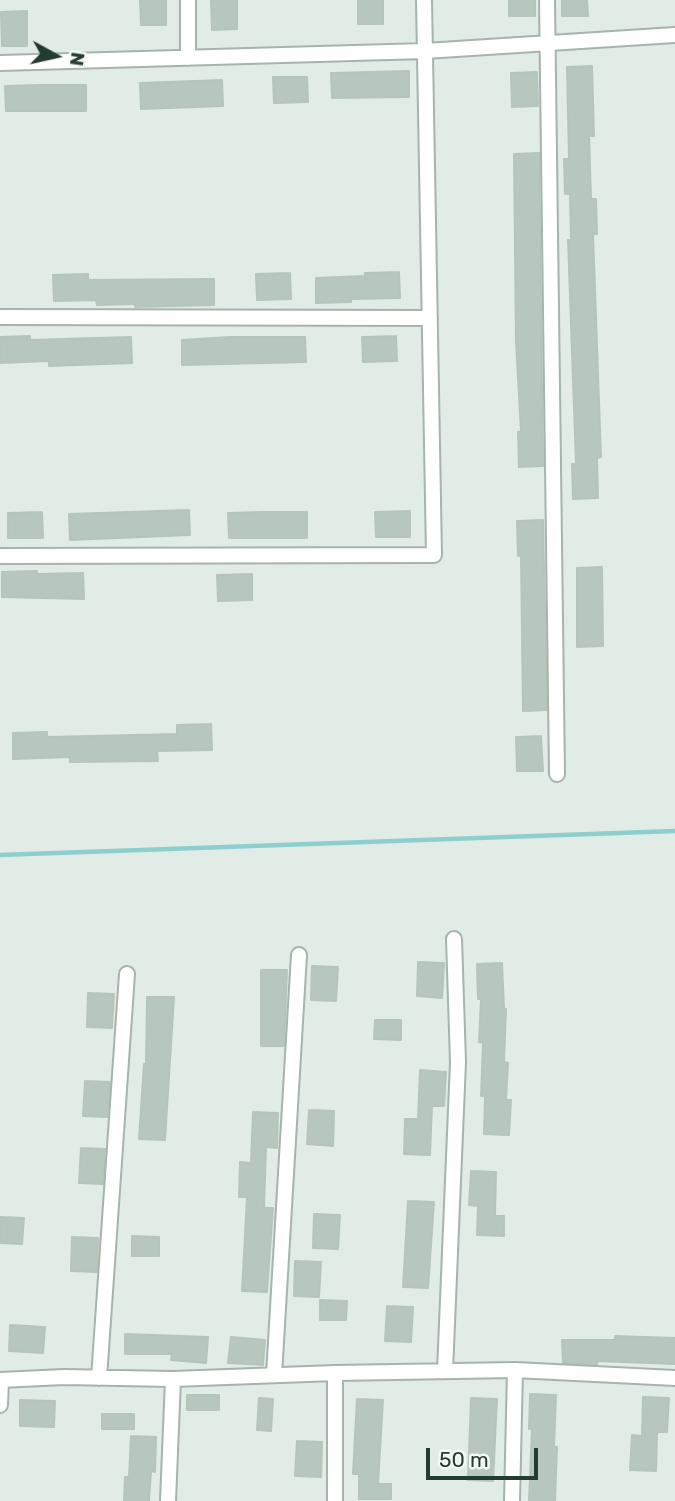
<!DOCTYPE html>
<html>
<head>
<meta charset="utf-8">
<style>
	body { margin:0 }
	#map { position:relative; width:675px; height:1501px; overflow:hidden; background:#e2ece6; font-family:Rubik,sans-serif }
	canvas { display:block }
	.north { position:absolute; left:21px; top:21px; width:70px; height:70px; -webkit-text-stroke:5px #f3f8f5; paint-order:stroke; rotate:98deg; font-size:19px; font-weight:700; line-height:28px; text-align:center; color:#233c31 }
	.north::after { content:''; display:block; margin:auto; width:24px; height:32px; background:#233c31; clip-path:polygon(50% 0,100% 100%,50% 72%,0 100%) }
	.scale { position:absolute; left:426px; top:1448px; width:112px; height:32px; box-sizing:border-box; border:4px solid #233c31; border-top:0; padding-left:9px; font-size:21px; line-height:24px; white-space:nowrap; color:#233c31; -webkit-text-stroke:5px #f3f8f5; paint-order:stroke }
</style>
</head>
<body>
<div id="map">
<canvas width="675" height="1501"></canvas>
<div class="north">N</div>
<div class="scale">50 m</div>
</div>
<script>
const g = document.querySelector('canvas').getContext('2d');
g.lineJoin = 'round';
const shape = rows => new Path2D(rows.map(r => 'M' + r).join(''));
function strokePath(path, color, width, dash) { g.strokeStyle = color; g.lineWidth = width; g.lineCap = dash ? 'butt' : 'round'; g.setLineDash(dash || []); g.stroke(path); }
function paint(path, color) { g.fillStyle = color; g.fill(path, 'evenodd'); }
const stream = shape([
	[0,855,675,831]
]);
const building = shape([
	[140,0,166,0,166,25,141,25,140,0],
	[211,0,237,0,237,29,212,30,211,0],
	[358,0,383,0,383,24,358,24,358,0],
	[509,0,535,0,535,16,509,16,509,0],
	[562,0,587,0,588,16,562,16,562,0],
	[27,11,27,46,2,46,1,12,27,11],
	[592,66,594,136,589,136,591,199,596,199,597,234,593,234,601,457,597,458,598,498,573,499,572,464,576,464,568,240,571,240,570,194,565,194,564,159,569,159,567,67,592,66],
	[409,71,409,97,332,98,331,73,409,71],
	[537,72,538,106,512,107,511,73,537,72],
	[273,77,307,77,308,102,274,103,273,77],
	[222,80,223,106,141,109,140,83,222,80],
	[40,85,86,85,86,111,6,111,5,86,40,85],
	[539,153,543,466,519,467,518,432,521,432,516,341,514,154,539,153],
	[399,272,400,298,351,299,351,302,316,303,316,278,365,276,365,273,399,272],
	[290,273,291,299,257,300,256,274,290,273],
	[88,274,88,280,214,279,214,305,135,307,135,304,97,305,96,300,54,301,53,275,88,274],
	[30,336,30,340,131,337,132,363,49,366,49,361,0,363,0,337,30,336],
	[396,336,397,361,363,362,362,337,396,336],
	[230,337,305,337,306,362,182,365,182,340,230,337],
	[189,510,190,535,70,540,69,514,189,510],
	[410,511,410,537,376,537,375,512,410,511],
	[42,512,43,538,8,538,8,513,42,512],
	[262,512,307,512,307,538,229,538,228,513,262,512],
	[543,520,547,710,523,711,521,556,518,556,517,521,543,520],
	[602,567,603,646,577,647,577,568,602,567],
	[37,571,37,574,83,573,84,599,2,597,2,572,37,571],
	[252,574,252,600,218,601,217,575,252,574],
	[211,724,212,750,157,751,158,761,70,762,70,757,13,759,13,733,47,732,47,737,177,734,177,725,211,724],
	[541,736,543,771,517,771,516,737,541,736],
	[418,962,444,963,442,998,417,996,418,962],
	[502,963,504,1009,506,1009,504,1062,508,1063,506,1100,511,1100,509,1135,484,1134,485,1096,481,1096,483,1043,479,1042,481,999,478,999,477,964,502,963],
	[312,966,338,967,336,1001,311,1000,312,966],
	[261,970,287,970,284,1046,261,1046,261,970],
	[88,993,114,994,112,1028,87,1027,88,993],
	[147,997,174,997,165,1140,139,1139,144,1064,146,1064,147,997],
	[375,1020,401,1020,401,1040,374,1039,375,1020],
	[420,1070,446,1072,444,1106,432,1106,430,1155,404,1154,405,1119,418,1119,420,1070],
	[85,1081,110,1082,107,1117,83,1116,85,1081],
	[309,1110,334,1111,333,1146,307,1144,309,1110],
	[253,1112,278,1113,277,1148,266,1147,264,1208,273,1208,267,1292,242,1291,247,1197,239,1197,240,1162,251,1163,253,1112],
	[81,1148,105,1149,103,1184,79,1183,81,1148],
	[471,1171,496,1172,495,1216,504,1216,504,1236,477,1235,478,1206,469,1205,471,1171],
	[408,1201,434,1202,428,1288,403,1287,408,1201],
	[314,1214,340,1215,338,1249,313,1248,314,1214],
	[0,1217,24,1218,22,1244,0,1243,0,1217],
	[132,1236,159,1237,159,1256,132,1256,132,1236],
	[72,1237,98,1238,97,1272,71,1271,72,1237],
	[295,1261,321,1262,319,1297,294,1296,295,1261],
	[320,1300,347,1301,346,1320,320,1320,320,1300],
	[387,1306,413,1307,411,1342,385,1341,387,1306],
	[10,1325,45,1327,43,1353,9,1351,10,1325],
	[125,1334,208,1337,206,1363,171,1360,172,1354,125,1354,125,1334],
	[615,1336,675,1338,675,1364,597,1361,597,1364,563,1363,562,1340,615,1340,615,1336],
	[231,1337,265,1340,263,1365,228,1363,231,1337],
	[530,1394,556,1395,554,1447,557,1447,555,1501,529,1501,532,1429,529,1429,530,1394],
	[187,1395,219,1395,219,1410,187,1410,187,1395],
	[643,1397,669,1398,667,1432,657,1432,656,1471,630,1470,632,1435,642,1436,643,1397],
	[259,1398,273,1399,271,1431,257,1430,259,1398],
	[471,1398,497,1399,493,1481,468,1480,471,1398],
	[357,1399,383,1400,378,1484,391,1484,391,1499,359,1499,359,1474,353,1474,357,1399],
	[20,1400,55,1401,54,1427,20,1426,20,1400],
	[102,1414,134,1414,134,1429,102,1429,102,1414],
	[131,1436,156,1437,155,1472,151,1471,149,1501,124,1501,125,1477,129,1477,131,1436],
	[297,1441,322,1442,321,1477,295,1476,297,1441]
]);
const street = shape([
	[547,0,557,774],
	[188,58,188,0],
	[0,63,425,51,675,35],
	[0,317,430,318],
	[0,556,434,555,424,0],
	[445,1371,458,1062,454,939],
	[274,1375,299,955],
	[99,1378,127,974],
	[0,1380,64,1377,173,1379,335,1373,515,1370,675,1378],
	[0,1405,1,1380],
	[168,1501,173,1379],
	[335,1501,335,1373],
	[512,1501,515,1370]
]);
strokePath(stream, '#8ccfce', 4.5);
paint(building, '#b8c7be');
strokePath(building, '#b5c5bc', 2);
strokePath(street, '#a5b4ac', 18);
strokePath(street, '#fff', 14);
</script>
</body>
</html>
